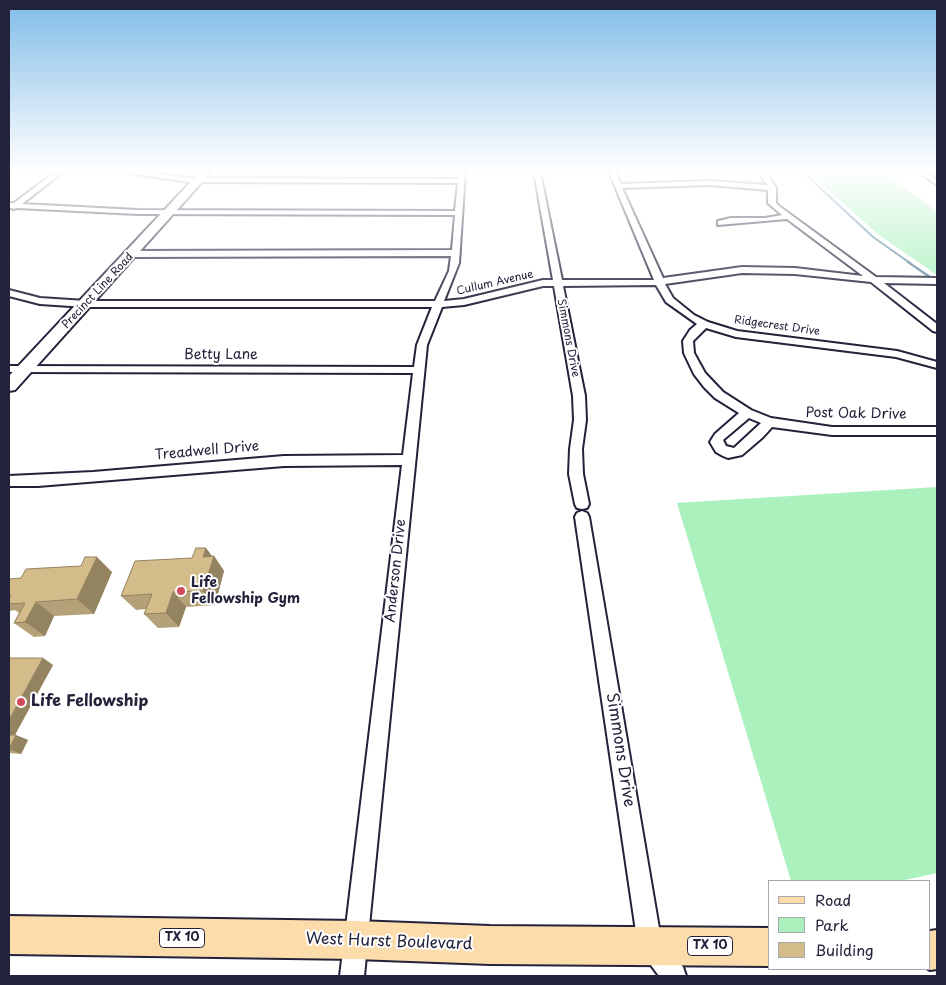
<!DOCTYPE html>
<html>
<head>
<meta charset="utf-8">
<style>
	body { margin:0 }
	#map { position:relative; width:946px; height:985px; overflow:hidden; background:#fff; font-family:"Playpen Sans",sans-serif }
	canvas { display:block }
	.frame { position:absolute; inset:0; border:10px solid #22223b; pointer-events:none }
	.legend { position:absolute; left:768px; top:880px; width:162px; height:90px; box-sizing:border-box; background:#fff; border:1px solid #a7a7b1; margin:0; padding:6px 9px; list-style:none; font-size:15px; color:#22223b }
	.legend li { display:flex; align-items:center; gap:10px; height:25px }
	.legend b { width:25px; border:1px solid #a7a7b1 }
</style>
</head>
<body>
<div id="map">
<canvas width="946" height="985"></canvas>
<div class="frame"></div>
<ul class="legend">
<li><b style="height:6px;background:#fddcac"></b>Road</li>
<li><b style="height:14px;background:#aaf1bd"></b>Park</li>
<li><b style="height:14px;background:#d3bb8a"></b>Building</li>
</ul>
</div>
<script>
const g = document.querySelector('canvas').getContext('2d');
g.lineJoin = 'round';
function paint(path, color) { g.fillStyle = color; g.fill(path, 'evenodd'); }
const shape = rows => new Path2D(rows.map(r => 'M' + r).join(''));
function strokePath(path, color, width, dash) { g.strokeStyle = color; g.lineWidth = width; g.lineCap = dash ? 'butt' : 'round'; g.setLineDash(dash || []); g.stroke(path); }
function label(font, color, halo, rows, align = 'center') {
  g.font = font + ' "Playpen Sans",sans-serif'; g.lineWidth = 4; g.setLineDash([]); g.textBaseline = 'middle'; g.strokeStyle = halo; g.fillStyle = color; for (const [text, x, y, turn = 0] of rows) {
    g.save(); g.translate(x, y); g.rotate((+turn || 0) * Math.PI / 180); g.textAlign = isNaN(turn) ? turn : align; if (halo) g.strokeText(text, 0, 0); g.fillText(text, 0, 0); g.restore();
  }
}
const green = shape([
	[808,172,884,172,937,212,937,275,879,235],
	[937,487,937,873,900,881,791,881,677,503]
]);
const streamFar1 = shape([
	[803,172,873,237,910,263]
]);
const stream = shape([
	[908,262,937,282]
]);
const minor = shape([
	[55,172,63,172,22,204,138,210,455,211,458,183,189,182,121,172,143,172,189,178,458,179,459,172,465,172,459,263,444,301,464,299,543,280,553,280,534,172,540,172,562,280,654,280,609,172,616,172,621,184,710,181,767,185,759,172,766,172,776,188,776,203,779,206,876,277,937,278,937,284,884,283,937,324,937,332,933,331,871,282,795,274,742,273,665,284,673,298,694,315,708,322,737,331,897,351,937,362,937,368,896,357,736,337,706,328,693,341,694,353,705,373,723,392,751,410,771,418,832,427,937,427,937,435,832,435,772,427,763,437,742,455,728,458,723,456,716,452,710,442,715,434,739,413,715,398,704,387,694,374,684,353,683,341,690,330,697,324,666,302,656,285,563,286,585,396,586,420,582,449,583,474,589,504,587,508,582,509,577,508,575,504,569,474,570,449,574,420,573,396,554,286,543,286,464,305,442,307,427,345,364,976,340,976,402,465,284,466,38,486,9,486,9,476,93,472,284,456,403,455,413,373,9,372,9,366,414,367,417,345,432,307,86,307,40,304,9,296,9,290,40,298,86,301,435,301,449,271,451,256,133,257,129,254,133,251,452,250,455,215,138,214,17,208,13,209,9,207,9,203,14,203,55,172],
	[710,185,768,190,768,203,782,215,765,218,731,218,718,221,718,225,787,219,863,276,795,268,742,267,663,278,622,188,710,185],
	[749,418,761,423,734,448,726,446,723,440,749,418],
	[919,172,927,172,937,180,937,185,919,172],
	[582,511,587,513,589,517,661,940,683,967,686,976,659,976,642,953,638,945,575,517,577,513,582,511]
]);
const secondary = shape([
	[200,172,211,172,15,390,9,391,9,376,200,172]
]);
const primary = shape([
	[9,916,356,921,490,926,770,928,770,966,490,964,356,959,9,954,9,916],
	[937,930,937,969,930,970,928,969,930,969,930,931,937,930]
]);
const wall = shape([
	[206,548,212,556,214,556,224,571,215,605,186,607,179,627,158,628,144,614,146,609,136,610,121,596,192,558],
	[112,572,94,614,54,616,45,636,34,637,14,623,19,613,15,610,10,611,9,610,9,579],
	[9,658,43,658,53,665,15,735,28,740,21,754,9,753]
]);
const shadedWall = shape([
	[206,548,213,558,214,556,224,571,215,605,203,591,203,557],
	[97,557,112,572,94,614,77,599],
	[173,592,186,607,179,627,166,613],
	[36,602,54,616,45,636,25,622],
	[43,658,53,665,12,740,9,739,9,720],
	[16,735,28,740,21,754,9,749]
]);
const building = shape([
	[196,548,206,548,203,557,214,556,203,591,173,592,166,613,144,614,152,594,121,596,135,561,192,558,196,548],
	[85,557,97,557,77,599,36,602,25,622,14,623,25,603,9,604,9,599,11,595,9,595,9,579,21,578,26,569,81,566,85,557],
	[9,658,43,658,9,720,9,658],
	[9,735,16,735,9,749,9,735]
]);
const markers = [
	[181,591,5,"#d1495b"],
	[21,702,5,"#d1495b"]
];
const farStreetnames = [
	["Cullum Avenue",495,283,-13],
	["Precinct Line Road",98,291,-47],
	["Ridgecrest Drive",777,326,8],
	["Simmons Drive",568,338,79]
];
const shields = [
	[182,938,45],
	[710,946,45]
];
const shieldNames = [
	["TX 10",182,938],
	["TX 10",710,946]
];
const streetNames = [
	["Betty Lane",221,355],
	["Post Oak Drive",856,414,1],
	["Treadwell Drive",207,451,-5],
	["Anderson Drive",396,571,-84]
];
const poiNames = [
	["Life",191,583],
	["Fellowship Gym",191,599]
];
const nearPoinames = [
	["Life Fellowship",31,702]
];
const nearStreetnames = [
	["Simmons Drive",620,750,81],
	["West Hurst Boulevard",389,942,2]
];
paint(green, '#aaf1bd');
strokePath(streamFar1, '#5d86a1', 2);
strokePath(stream, '#5d86a1', 2.5);
strokePath(minor, '#22223b', 4);
strokePath(secondary, '#22223b', 4);
strokePath(primary, '#22223b', 4);
paint(minor, '#fff');
paint(secondary, '#fff');
paint(primary, '#fddcac');
paint(wall, '#b5a177');
paint(shadedWall, '#948361');
paint(building, '#d3bb8a');
strokePath(building, '#948361', 1);
const sky = g.createLinearGradient(0, 0, 0, 310);
sky.addColorStop(0, '#80bce7');
sky.addColorStop(0.55, '#fff');
sky.addColorStop(1, '#ffffff00');
g.fillStyle = sky;
g.fillRect(0, 0, 946, 310);
for (const [x, y, r, color] of markers) { const dot = new Path2D(); dot.arc(x, y, r, 0, 2 * Math.PI); g.fillStyle = color; g.fill(dot); strokePath(dot, '#fff', 2); }
label('11px', '#22223b', '#fff', farStreetnames);
for (const [x, y, w] of shields) { const box = new Path2D(); box.roundRect(x - w / 2, y - 9.5, w, 19, 4); g.fillStyle = '#fff'; g.fill(box); strokePath(box, '#22223b', 1); }
label('bold 12px', '#22223b', null, shieldNames);
label('14px', '#22223b', '#fff', streetNames);
label('bold 14px', '#22223b', '#fff', poiNames, 'left');
label('bold 16px', '#22223b', '#fff', nearPoinames, 'left');
label('16px', '#22223b', '#fff', nearStreetnames);
</script>
</body>
</html>
